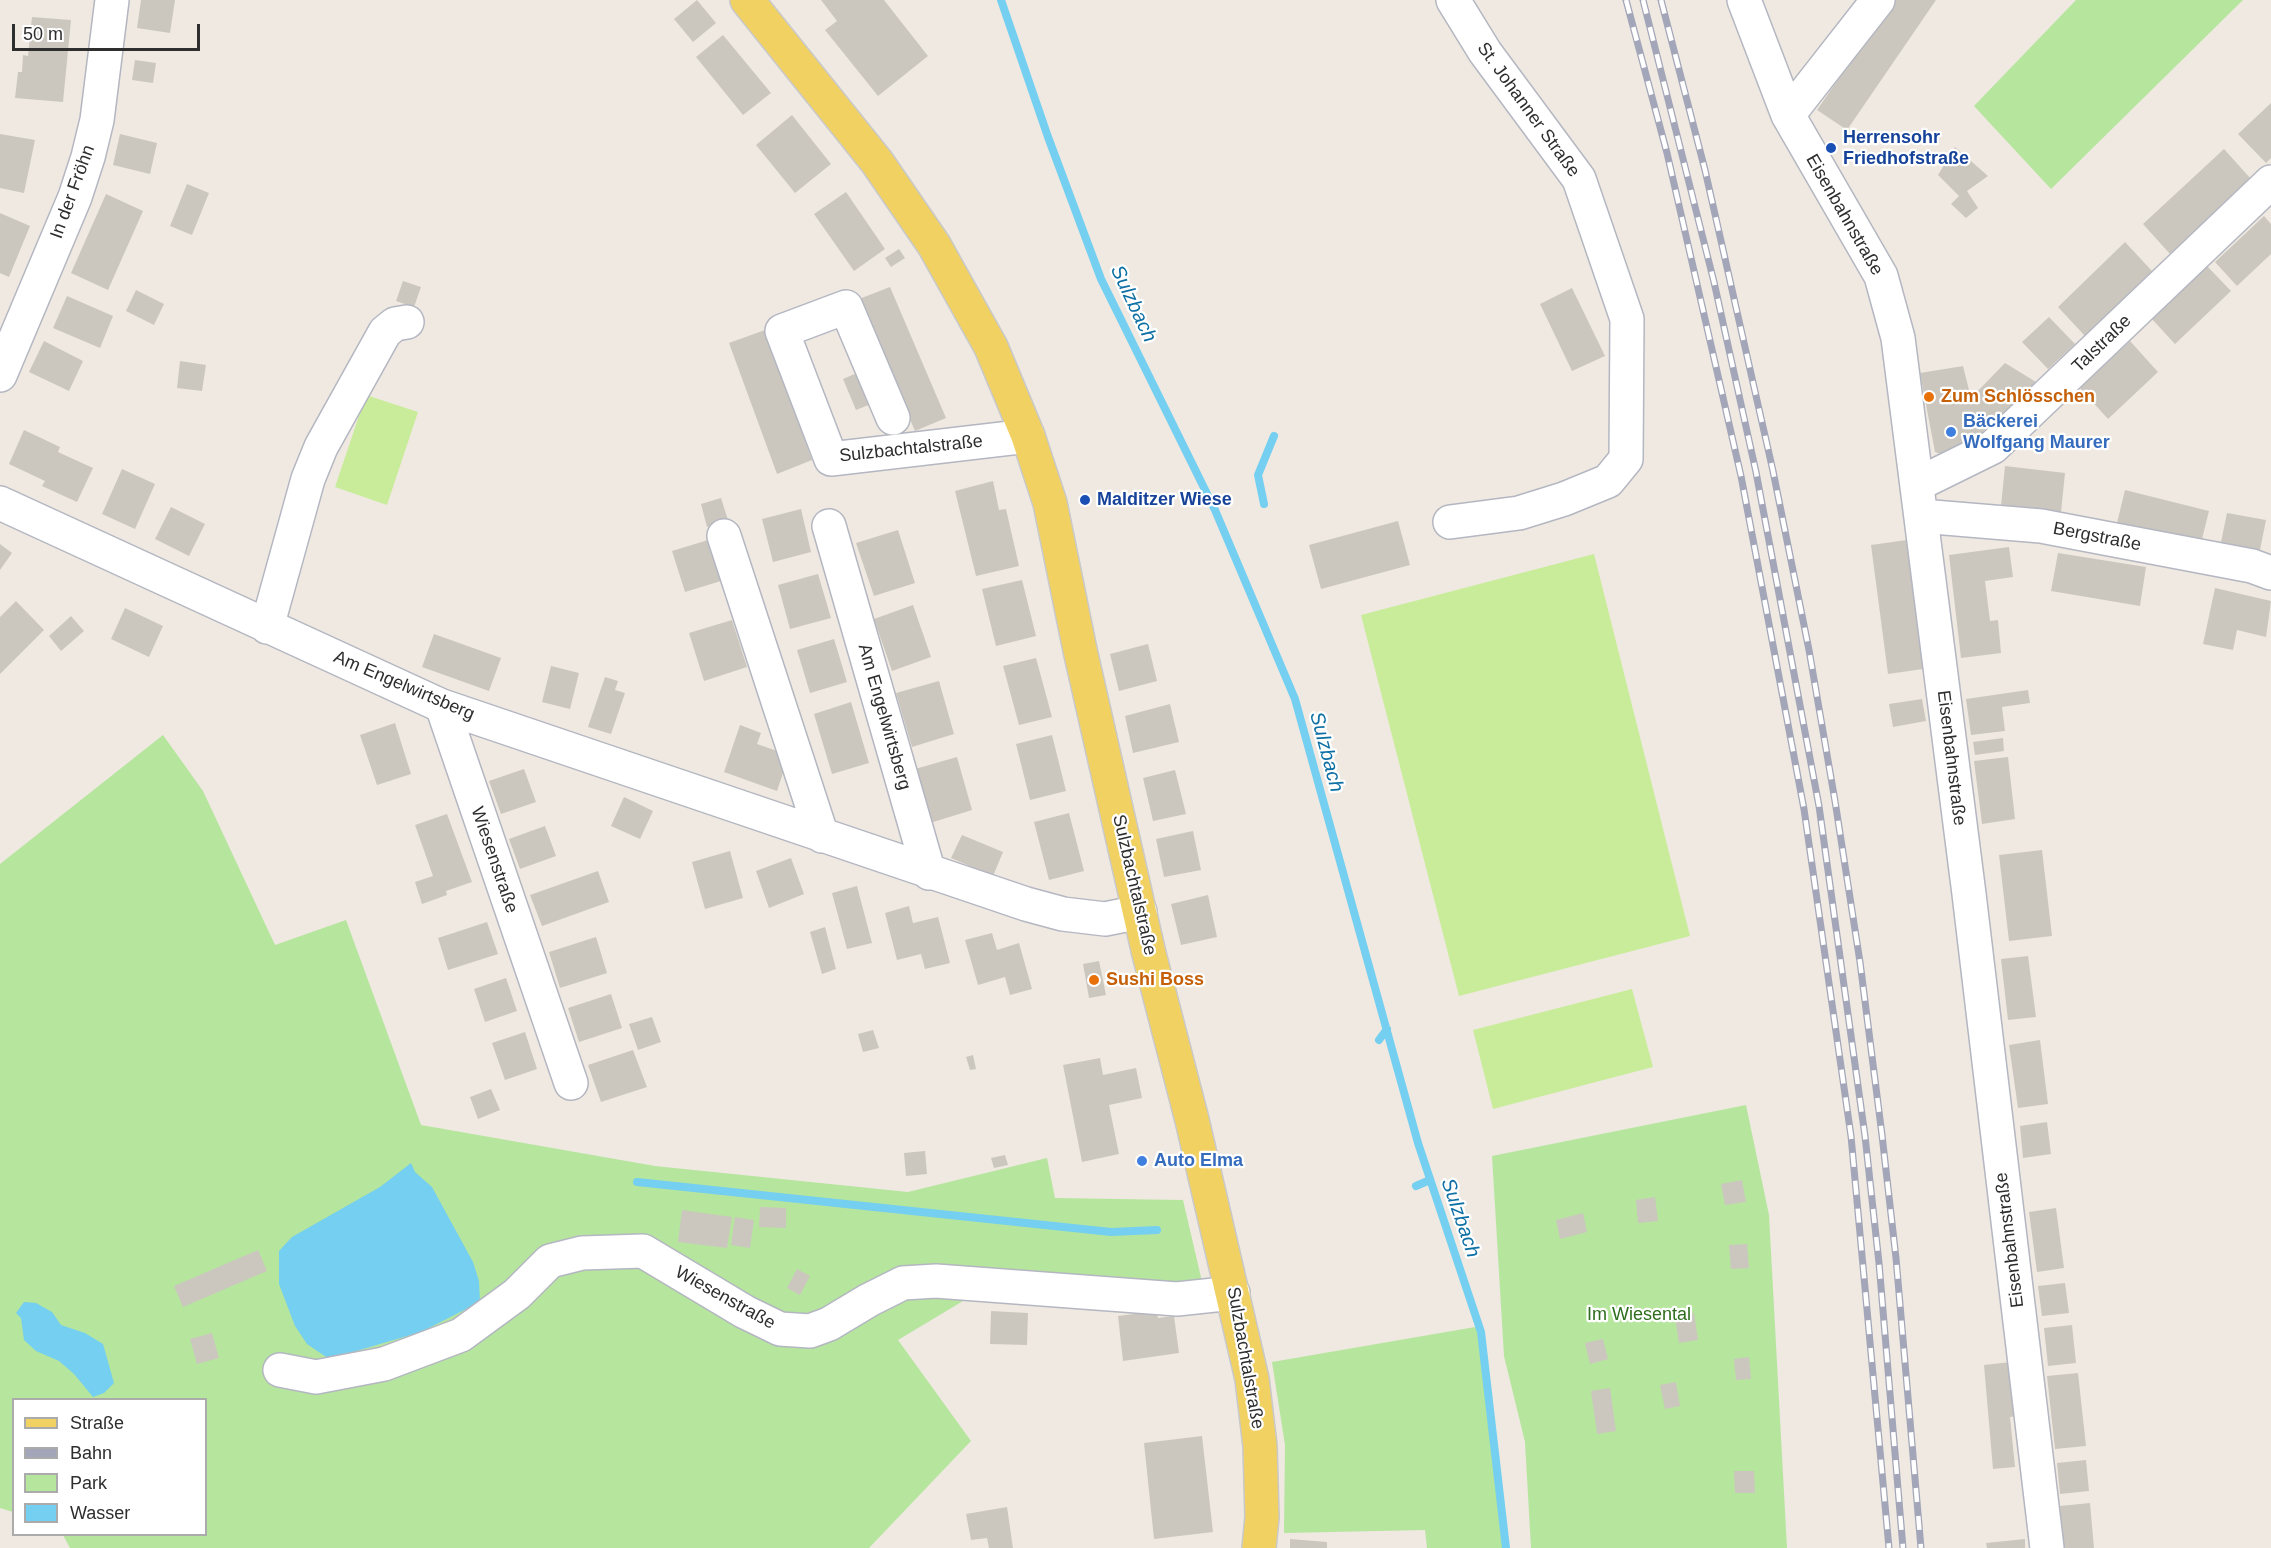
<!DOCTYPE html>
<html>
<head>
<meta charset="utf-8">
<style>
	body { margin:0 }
	#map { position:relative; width:2271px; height:1548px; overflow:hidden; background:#efe9e1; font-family:Arial,sans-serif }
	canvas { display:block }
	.legend { position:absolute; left:12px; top:1398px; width:195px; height:138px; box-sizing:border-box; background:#fff; border:2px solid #ababab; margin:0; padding:8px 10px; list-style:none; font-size:18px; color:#2e2e2e }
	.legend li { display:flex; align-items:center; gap:12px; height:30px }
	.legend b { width:30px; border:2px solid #ababab }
	.scale { position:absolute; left:12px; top:24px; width:188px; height:27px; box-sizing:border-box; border:3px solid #2e2e2e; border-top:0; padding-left:8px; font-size:18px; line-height:21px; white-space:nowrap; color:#2e2e2e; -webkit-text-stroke:4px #fff; paint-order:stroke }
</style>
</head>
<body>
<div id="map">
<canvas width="2271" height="1548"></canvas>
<ul class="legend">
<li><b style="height:8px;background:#f2d163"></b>Straße</li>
<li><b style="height:8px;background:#a3a6b8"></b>Bahn</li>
<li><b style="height:16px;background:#b6e59e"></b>Park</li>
<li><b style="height:16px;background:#75cff0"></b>Wasser</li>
</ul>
<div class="scale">50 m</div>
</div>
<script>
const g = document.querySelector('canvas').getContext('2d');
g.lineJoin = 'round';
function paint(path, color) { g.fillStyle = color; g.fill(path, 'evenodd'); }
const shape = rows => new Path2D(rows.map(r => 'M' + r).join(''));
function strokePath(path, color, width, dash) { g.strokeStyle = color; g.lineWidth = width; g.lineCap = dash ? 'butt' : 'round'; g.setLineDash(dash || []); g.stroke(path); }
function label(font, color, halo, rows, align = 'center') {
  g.font = font + ' Arial,sans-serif'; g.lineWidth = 4.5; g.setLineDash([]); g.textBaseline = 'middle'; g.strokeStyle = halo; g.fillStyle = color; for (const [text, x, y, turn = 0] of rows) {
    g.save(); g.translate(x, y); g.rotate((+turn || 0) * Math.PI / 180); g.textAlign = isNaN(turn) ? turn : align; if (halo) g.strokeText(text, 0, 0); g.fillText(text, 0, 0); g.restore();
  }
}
const green = shape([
	[2076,0,2243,0,2051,189,1974,106],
	[163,735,203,791,275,945,346,920,421,1125,655,1166,908,1192,1047,1158,1055,1198,1183,1200,1203,1286,968,1298,898,1340,971,1441,869,1548,70,1548,63,1535,206,1534,206,1400,14,1400,13,1512,0,1508,0,864],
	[1746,1105,1769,1215,1787,1548,1531,1548,1525,1442,1504,1356,1492,1156],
	[1481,1326,1503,1548,1427,1548,1425,1530,1284,1533,1285,1445,1272,1362]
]);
const pitch = shape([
	[366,395,418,412,387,505,335,487],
	[1594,554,1690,936,1459,996,1361,615],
	[1632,989,1653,1067,1493,1109,1473,1030]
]);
const water = shape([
	[411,1163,415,1172,432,1187,473,1262,479,1281,480,1302,421,1332,329,1359,307,1344,295,1326,279,1284,279,1251,292,1237,380,1187],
	[24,1302,36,1303,52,1312,61,1325,85,1333,103,1344,114,1383,104,1393,93,1397,74,1374,59,1361,36,1351,24,1340,21,1318,16,1313]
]);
const stream = shape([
	[1001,0,1048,137,1101,279,1215,510,1295,699,1418,1143,1481,1332,1506,1548],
	[1264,504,1258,475,1274,436],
	[1379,1040,1387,1029],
	[637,1182,1111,1232,1157,1230],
	[1416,1186,1430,1180]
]);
const building = shape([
	[141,0,175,0,170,33,137,28],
	[697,0,716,23,693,42,674,19],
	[821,0,884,0,928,56,878,96,825,30,837,21],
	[1893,0,1936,0,1847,130,1817,110],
	[32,17,71,20,63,102,15,98,18,72,22,72,23,55,28,56],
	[723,35,771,93,743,115,696,57],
	[135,60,156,63,153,83,132,80],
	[2271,103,2271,158,2266,163,2238,134],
	[792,115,831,164,795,193,756,145],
	[0,134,35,140,24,193,0,188],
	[120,134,157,143,150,174,113,165],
	[1955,147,1988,176,1967,191,1978,208,1966,218,1951,204,1959,196,1938,175],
	[2224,149,2251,179,2170,254,2143,224],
	[187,184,209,193,192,235,170,226],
	[846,192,885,249,854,271,814,214],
	[106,194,143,211,108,290,71,273],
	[0,213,30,226,9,277,0,273],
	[2264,216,2271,224,2271,254,2237,286,2215,262],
	[2125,242,2152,271,2085,336,2058,307],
	[899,249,905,258,891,267,885,258],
	[2206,265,2231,291,2175,344,2151,318],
	[403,281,421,287,414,307,396,301],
	[890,287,946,418,915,431,859,299],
	[1572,288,1605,356,1572,371,1540,304],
	[136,290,164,304,154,325,126,311],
	[67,296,113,316,100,348,53,328],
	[2049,317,2075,344,2048,369,2022,342],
	[765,330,812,460,777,474,729,343],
	[44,341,83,361,69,391,29,372],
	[2130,341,2158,372,2108,419,2080,388],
	[180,361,206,365,202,391,177,388],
	[2005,363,2036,382,1954,459,1935,452,1920,373,1963,366,1971,398],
	[864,370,876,402,856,410,843,379],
	[24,430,60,447,58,452,93,468,77,502,42,486,45,481,9,464],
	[2005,466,2065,473,2061,512,2001,506],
	[122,469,155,484,135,529,102,514],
	[993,481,999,510,1006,509,1019,566,976,576,955,491],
	[2125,490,2209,511,2201,543,2117,523],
	[721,498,728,520,707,527,701,504],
	[171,507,205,524,189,556,155,539],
	[801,509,811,552,773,562,762,519],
	[2227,513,2266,520,2259,555,2220,547],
	[1398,521,1410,565,1321,589,1309,545],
	[898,530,915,583,874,596,856,543],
	[708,540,721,581,685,592,672,551],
	[1907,540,1923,669,1888,674,1871,545],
	[0,544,12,553,0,570],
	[2009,547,2013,577,1985,581,1990,621,1998,620,2001,653,1961,658,1949,555],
	[2058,553,2146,567,2140,606,2051,591],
	[818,574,831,618,790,629,778,585],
	[1022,580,1036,636,996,646,982,589],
	[2215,588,2271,601,2266,637,2237,630,2233,650,2203,644],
	[16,601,44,630,0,674,0,617],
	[913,605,931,657,892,671,874,619],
	[125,608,163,626,149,657,111,639],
	[71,616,84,631,61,651,49,636],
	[732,620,747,667,704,681,689,633],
	[434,634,501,658,489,691,422,667],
	[834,639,847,682,810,693,797,650],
	[1148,644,1157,681,1119,691,1110,654],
	[1036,658,1052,717,1019,725,1003,666],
	[551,666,579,673,570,709,542,702],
	[605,677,618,681,615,690,625,693,611,734,588,727],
	[939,681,954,734,912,747,896,693],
	[2028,690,2030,703,2002,707,2005,731,1971,735,1966,699],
	[1922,699,1926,721,1893,727,1889,704],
	[851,702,869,763,832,774,814,714],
	[1170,704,1179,742,1133,753,1125,716],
	[395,723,411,774,377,785,360,735],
	[740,725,761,733,757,744,789,755,777,791,724,772],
	[1052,735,1066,791,1030,800,1016,744],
	[2003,738,2004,751,1975,755,1973,742],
	[957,757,972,810,930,823,915,769],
	[2008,757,2015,819,1982,824,1974,761],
	[524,769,536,802,501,814,489,781],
	[1175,770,1186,814,1153,821,1143,778],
	[624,797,653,811,640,839,611,826],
	[1069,813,1084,871,1049,880,1034,822],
	[447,814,472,882,446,891,447,895,422,904,415,882,433,876,415,825],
	[545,826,556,856,520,869,509,839],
	[1193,831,1201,870,1164,877,1156,839],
	[962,835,1003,852,993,876,951,858],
	[2042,850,2052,936,2009,941,1999,855],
	[730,851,743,898,705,909,692,862],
	[791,858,804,894,769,908,756,871],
	[598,871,609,902,542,926,530,895],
	[857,886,872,943,847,949,832,893],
	[1208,895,1217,937,1181,945,1171,904],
	[909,906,913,923,938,917,950,963,925,969,921,954,897,960,885,913],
	[487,922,498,954,448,970,438,938],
	[825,927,836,969,822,974,810,932],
	[992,933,997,950,1019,943,1032,989,1010,995,1005,977,978,985,965,940],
	[596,937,607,973,560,988,549,952],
	[2028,956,2036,1017,2008,1020,2001,959],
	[1099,961,1106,995,1089,998,1083,964],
	[506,978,517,1011,485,1022,474,989],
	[611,994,622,1028,579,1042,568,1008],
	[652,1017,661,1042,638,1050,629,1024],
	[873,1030,879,1048,863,1052,858,1034],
	[525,1032,537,1069,505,1080,492,1043],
	[2040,1040,2048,1104,2018,1108,2009,1045],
	[633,1050,647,1087,601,1102,588,1065],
	[973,1055,976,1069,970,1070,966,1057],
	[1100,1058,1103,1075,1136,1068,1142,1098,1109,1105,1119,1154,1082,1162,1063,1065],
	[491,1089,500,1110,478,1119,470,1097],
	[2047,1122,2051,1154,2023,1158,2020,1126],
	[925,1151,927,1174,906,1176,904,1153],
	[1005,1155,1008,1165,994,1168,991,1158],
	[1742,1180,1746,1202,1725,1205,1721,1184],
	[1655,1197,1658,1221,1638,1223,1636,1200],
	[760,1207,786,1208,786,1228,759,1227],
	[2056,1208,2064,1268,2037,1272,2029,1212],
	[682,1210,732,1217,727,1248,678,1242],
	[1583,1213,1587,1232,1560,1239,1556,1220],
	[735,1217,754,1220,750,1248,731,1245],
	[1747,1244,1749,1268,1731,1269,1729,1245],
	[258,1250,267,1271,183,1307,174,1286],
	[797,1269,810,1276,800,1295,787,1288],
	[2065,1283,2069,1313,2042,1316,2038,1286],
	[991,1311,1028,1313,1027,1345,990,1344],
	[1157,1311,1158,1318,1174,1316,1179,1353,1123,1361,1118,1316],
	[1694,1313,1698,1340,1679,1343,1675,1317],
	[2072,1325,2076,1363,2048,1366,2044,1328],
	[212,1333,219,1358,197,1364,190,1339],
	[1603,1339,1608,1359,1590,1364,1585,1343],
	[1749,1357,1751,1379,1736,1380,1734,1359],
	[2011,1362,2016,1416,2010,1417,2015,1467,1993,1469,1984,1365],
	[2078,1373,2086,1446,2055,1449,2047,1376],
	[1676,1382,1680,1406,1665,1409,1660,1385],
	[1610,1388,1616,1431,1597,1434,1591,1391],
	[1202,1436,1213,1532,1154,1539,1144,1443],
	[2086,1460,2089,1491,2060,1494,2057,1463],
	[1734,1471,1754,1471,1755,1493,1735,1493],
	[2090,1503,2094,1548,2064,1548,2060,1506],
	[1007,1507,1013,1548,989,1548,987,1538,971,1540,966,1514],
	[1290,1539,1327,1542,1327,1548,1290,1548],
	[2025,1539,2025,1548,1987,1548,1986,1543]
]);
const minor = shape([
	[1744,0,1788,115,1881,276,1898,338,1969,894,2047,1548],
	[1788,115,1878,0],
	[0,375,75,197,88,157,97,120,112,0],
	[893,418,846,307,782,331,831,459,1028,436],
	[1918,484,1993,447,2271,182],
	[0,503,442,706,1026,904,1063,914,1105,919,1140,912],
	[1921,516,2041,526,2252,566,2271,573],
	[1450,522,1519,513,1564,499,1608,481,1626,459,1627,319,1579,179,1485,52,1453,0],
	[829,526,929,873],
	[724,536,822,836],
	[267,627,308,479,321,447,385,332,395,324,407,322],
	[442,706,571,1083],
	[280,1370,316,1377,384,1364,461,1335,517,1294,550,1261,582,1253,643,1251,745,1312,780,1329,810,1331,829,1324,869,1300,903,1283,936,1281,1177,1299,1233,1293]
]);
const major = shape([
	[747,0,877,162,934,245,991,347,1028,436,1050,503,1080,650,1149,954,1192,1120,1252,1379,1260,1446,1262,1517,1259,1548]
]);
const rail = shape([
	[1626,0,1667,153,1741,476,1804,809,1851,1136,1889,1548],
	[1643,0,1714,282,1756,472,1819,806,1865,1136,1879,1263,1903,1548],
	[1661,0,1705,170,1773,471,1809,650,1835,801,1860,962,1882,1135,1896,1258,1921,1548]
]);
const markers = [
	[1831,148,6,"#1a4fb4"],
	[1929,397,6,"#e8710a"],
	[1951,432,6,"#3f7fe0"],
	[1085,500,6,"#1a4fb4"],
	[1094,980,6,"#e8710a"],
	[1142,1161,6,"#3f7fe0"]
];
const streetNames = [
	["St. Johanner Straße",1528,110,54],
	["In der Fröhn",73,192,-70],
	["Eisenbahnstraße",1844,215,60],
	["Talstraße",2102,344,-44],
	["Sulzbachtalstraße",911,449,-6],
	["Bergstraße",2097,537,11],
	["Am Engelwirtsberg",404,686,23],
	["Am Engelwirtsberg",884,717,74],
	["Eisenbahnstraße",1951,758,83],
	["Wiesenstraße",494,860,71],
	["Sulzbachtalstraße",1134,885,77],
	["Eisenbahnstraße",2010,1240,-97],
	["Wiesenstraße",725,1298,29],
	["Sulzbachtalstraße",1245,1358,80]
];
const transitNames = [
	["Herrensohr",1843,138],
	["Friedhofstraße",1843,159],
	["Malditzer Wiese",1097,500]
];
const foodNames = [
	["Zum Schlösschen",1941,397],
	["Sushi Boss",1106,980]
];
const shopNames = [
	["Bäckerei",1963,422],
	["Wolfgang Maurer",1963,443],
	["Auto Elma",1154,1161]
];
const parkNames = [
	["Im Wiesental",1639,1315]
];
const waterNames = [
	["Sulzbach",1133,304,65],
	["Sulzbach",1326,752,75],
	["Sulzbach",1460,1218,71]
];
paint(green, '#b6e59e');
paint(pitch, '#c9ec9a');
paint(water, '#75cff0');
strokePath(stream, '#75cff0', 8);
paint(building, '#cbc7bf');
strokePath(minor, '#b4b7c1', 36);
strokePath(major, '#c9c9c9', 36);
strokePath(minor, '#fff', 33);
strokePath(major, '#f2d163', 33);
strokePath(rail, '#a3a6b8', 7);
strokePath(rail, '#fff', 4.5, [14]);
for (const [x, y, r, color] of markers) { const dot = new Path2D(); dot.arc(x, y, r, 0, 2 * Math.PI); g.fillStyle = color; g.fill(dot); strokePath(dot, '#fff', 2); }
label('18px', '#2e2e2e', '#fff', streetNames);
label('bold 18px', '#164399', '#fff', transitNames, 'left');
label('bold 18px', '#c56008', '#fff', foodNames, 'left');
label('bold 18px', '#366cbe', '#fff', shopNames, 'left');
label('18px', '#2c6e1b', '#fff', parkNames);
label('italic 20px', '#0d6fa3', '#fff', waterNames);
</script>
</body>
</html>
